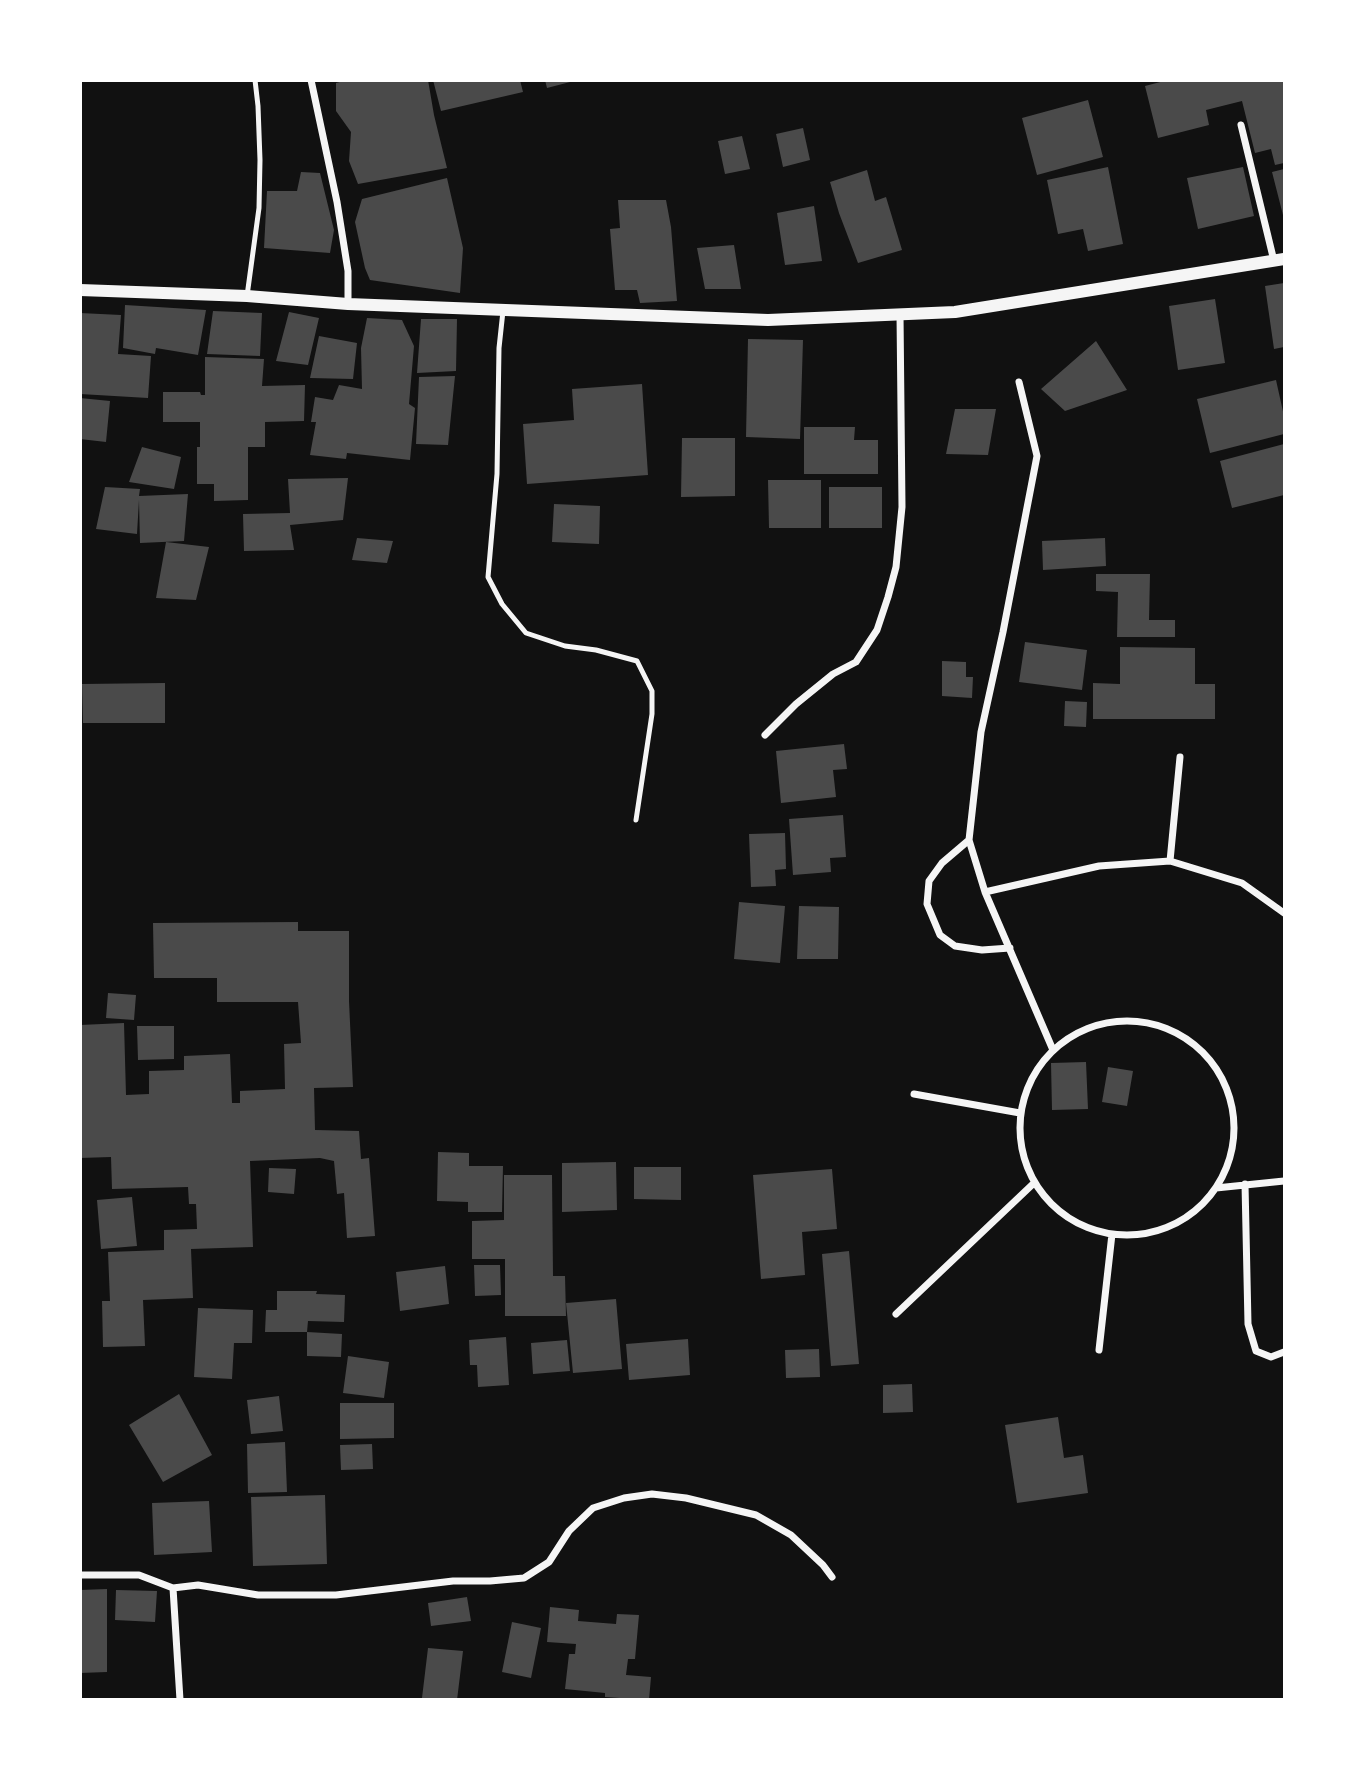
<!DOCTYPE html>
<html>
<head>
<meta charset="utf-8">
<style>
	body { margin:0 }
	#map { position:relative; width:1365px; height:1780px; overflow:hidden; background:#111; font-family:"Sofia Sans Condensed",sans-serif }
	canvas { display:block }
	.frame { position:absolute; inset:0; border:82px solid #fff; pointer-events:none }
</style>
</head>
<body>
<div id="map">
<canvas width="1365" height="1780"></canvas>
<div class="frame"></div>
</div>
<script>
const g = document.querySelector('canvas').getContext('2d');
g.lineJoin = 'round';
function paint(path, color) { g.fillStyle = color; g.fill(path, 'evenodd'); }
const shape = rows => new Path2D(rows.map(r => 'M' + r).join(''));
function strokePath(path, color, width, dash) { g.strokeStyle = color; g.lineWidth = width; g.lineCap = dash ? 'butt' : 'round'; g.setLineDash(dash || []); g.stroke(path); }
const building = shape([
	[347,80,428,80,434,115,447,168,358,184,349,161,351,132,336,111,336,83],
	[433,80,520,80,523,92,441,111],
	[545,80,574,80,574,81,547,88],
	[1168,80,1284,80,1284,163,1275,165,1271,149,1255,153,1242,101,1206,110,1209,125,1158,138,1145,86],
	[1088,100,1103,157,1037,175,1022,118],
	[803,128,810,160,783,167,776,134],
	[742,136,750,169,725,174,718,141],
	[1108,167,1123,244,1088,251,1083,229,1058,234,1047,180],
	[1243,167,1254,216,1198,229,1187,178],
	[1284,169,1284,219,1272,172],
	[867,170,875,201,886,197,902,250,858,263,839,213,830,182],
	[301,172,320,173,334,230,330,253,264,248,267,191,297,191],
	[447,178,463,248,460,293,370,280,365,268,355,222,362,199],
	[618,200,666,200,671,227,677,301,640,303,637,290,615,290,610,229,620,228],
	[814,206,822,261,785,265,777,213],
	[734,245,741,289,705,289,697,248],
	[1284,283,1284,347,1274,349,1265,286],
	[1215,299,1225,363,1178,370,1169,306],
	[125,305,206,310,198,355,156,348,155,354,123,348],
	[213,311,262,313,260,356,207,354],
	[289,312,319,318,308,365,276,361],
	[80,313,121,315,118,354,151,356,148,398,80,394],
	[367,318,402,320,414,346,409,404,415,408,410,460,347,453,346,459,310,455,316,422,311,422,315,397,333,400,339,385,362,389,361,348],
	[421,319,457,319,456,371,417,373],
	[319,336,357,343,353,379,310,378],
	[748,339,803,340,800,439,746,437],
	[1096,341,1127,390,1065,411,1041,389],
	[205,357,264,359,262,386,305,385,304,421,265,422,265,447,248,447,248,500,214,501,214,484,197,484,197,447,200,447,200,422,163,422,163,392,200,392,201,395,205,395],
	[455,376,448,445,416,444,419,377],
	[1276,380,1284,416,1284,434,1210,453,1197,399],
	[642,384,648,475,527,484,523,424,574,420,572,389],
	[80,398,110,401,106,442,80,439],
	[955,409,996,409,988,455,946,454],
	[804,427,855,427,854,440,878,440,878,474,804,474],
	[682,438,735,438,735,496,681,497],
	[1284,444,1284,495,1232,508,1220,461],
	[142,447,181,457,174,489,129,482],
	[348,478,343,520,290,525,294,550,244,551,243,514,290,513,288,479],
	[768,480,821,480,821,528,769,528],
	[105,487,140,489,139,496,188,494,184,541,140,543,139,500,137,534,96,529],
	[829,487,882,487,882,528,829,528],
	[554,504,600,506,599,544,552,542],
	[357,538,393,541,387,563,352,560],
	[1105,538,1106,566,1043,570,1042,541],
	[166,542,209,547,196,600,156,598],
	[1096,574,1150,574,1149,620,1175,620,1175,637,1117,637,1118,592,1096,591],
	[1025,642,1087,650,1082,690,1019,682],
	[1120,647,1195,648,1195,684,1215,684,1215,719,1093,719,1093,683,1120,684],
	[942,661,966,662,966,677,973,677,972,698,942,696],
	[165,683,165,723,83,723,82,684],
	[1065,701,1087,702,1086,727,1064,726],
	[844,744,847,769,833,770,836,797,781,803,776,751],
	[843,815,846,857,830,858,831,872,793,875,789,819],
	[785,833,786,869,775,870,776,886,751,887,749,834],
	[739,902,785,906,780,963,734,959],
	[799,906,839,907,838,959,797,959],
	[298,922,298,931,349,931,349,1001,353,1087,314,1088,315,1130,359,1131,361,1159,369,1158,375,1236,347,1238,344,1193,337,1194,334,1161,320,1158,250,1161,253,1247,191,1249,193,1298,143,1300,145,1346,103,1347,102,1301,110,1301,108,1252,164,1250,164,1230,197,1229,196,1204,189,1204,188,1187,112,1189,111,1157,80,1158,80,1025,124,1023,126,1095,149,1094,149,1071,184,1070,184,1056,230,1054,232,1103,240,1103,240,1091,285,1089,284,1044,301,1043,298,1002,217,1002,217,978,154,978,153,923],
	[108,993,136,995,134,1020,106,1018],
	[137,1026,174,1026,174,1059,138,1060],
	[1086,1062,1088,1109,1052,1110,1051,1063],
	[1108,1067,1133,1071,1127,1106,1102,1102],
	[438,1152,469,1153,469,1166,503,1166,502,1212,468,1212,468,1202,437,1201],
	[616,1162,617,1210,562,1212,562,1163],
	[634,1167,681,1167,681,1200,634,1199],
	[269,1168,296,1169,294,1194,268,1192],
	[832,1169,837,1229,802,1232,805,1275,761,1279,753,1175],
	[504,1175,552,1175,553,1276,565,1276,566,1316,505,1316,505,1259,472,1259,472,1221,504,1220],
	[132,1197,137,1246,101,1249,97,1200],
	[849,1251,859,1364,831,1366,822,1254],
	[474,1265,500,1265,501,1295,475,1296],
	[445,1266,449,1304,400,1311,396,1272],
	[277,1291,317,1291,316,1294,345,1295,344,1322,308,1321,307,1332,265,1332,266,1310,277,1310],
	[616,1299,622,1369,573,1373,566,1303],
	[198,1308,253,1310,252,1343,234,1343,232,1379,194,1377],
	[307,1332,342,1334,341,1357,307,1356],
	[506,1337,509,1385,478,1387,477,1365,470,1365,469,1340],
	[688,1339,690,1375,629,1380,626,1344],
	[567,1340,570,1371,533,1374,531,1343],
	[819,1349,820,1377,786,1378,785,1350],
	[348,1356,389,1362,384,1398,343,1393],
	[912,1384,913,1412,883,1413,883,1385],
	[179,1394,212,1455,163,1482,129,1425],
	[279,1396,283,1431,251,1434,247,1400],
	[340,1403,394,1403,394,1438,340,1439],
	[1058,1417,1064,1458,1083,1455,1088,1493,1017,1503,1005,1425],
	[285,1442,287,1492,248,1493,247,1444],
	[372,1444,373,1469,341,1470,340,1445],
	[325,1495,327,1564,253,1566,251,1497],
	[209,1501,212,1552,154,1555,152,1503],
	[107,1589,107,1672,80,1673,80,1590],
	[116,1590,157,1591,155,1622,115,1620],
	[467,1597,471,1621,431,1626,428,1603],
	[550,1607,579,1610,578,1621,616,1624,617,1614,639,1615,635,1659,628,1659,626,1675,651,1677,649,1700,605,1697,605,1693,565,1689,569,1654,575,1654,576,1644,547,1642],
	[512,1622,541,1628,531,1678,502,1672],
	[428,1648,463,1651,457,1700,422,1698]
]);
const service = shape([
	[247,296,259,208,260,160,258,106,255,80],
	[503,311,499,348,497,474,488,577,502,604,526,633,565,646,596,650,637,661,652,691,652,714,636,820]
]);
const minor = shape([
	[311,80,337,202,348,271,348,304],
	[1241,125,1274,261],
	[1019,382,1037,456,1003,632,981,732,969,840,985,892,1053,1050],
	[765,735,796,704,833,674,856,662,877,630,888,597,896,567,902,507,900,314],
	[969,840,942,863,929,881,927,904,940,935,955,946,982,950,1010,948],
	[1170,861,1180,757],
	[985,892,1099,866,1170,861,1242,883,1284,913],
	'1020 1128a107 107 0 1 1 214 0a107 107 0 1 1-214 0Z',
	[914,1094,1020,1113],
	[1245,1184,1248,1324,1256,1351,1271,1357,1284,1352],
	[1216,1188,1284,1181],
	[896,1314,1034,1183],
	[1099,1350,1112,1234],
	[80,1575,139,1575,173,1588,180,1700],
	[173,1588,198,1585,258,1595,336,1595,453,1581,490,1581,524,1578,549,1562,569,1531,593,1508,624,1498,652,1494,686,1498,756,1515,791,1535,823,1565,832,1577]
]);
const tertiary = shape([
	[80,290,247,296,348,304,768,320,955,312,1284,259]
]);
paint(building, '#4a4a4a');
strokePath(service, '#f5f5f5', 5);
strokePath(minor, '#f5f5f5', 7);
strokePath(tertiary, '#f5f5f5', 12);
</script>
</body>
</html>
